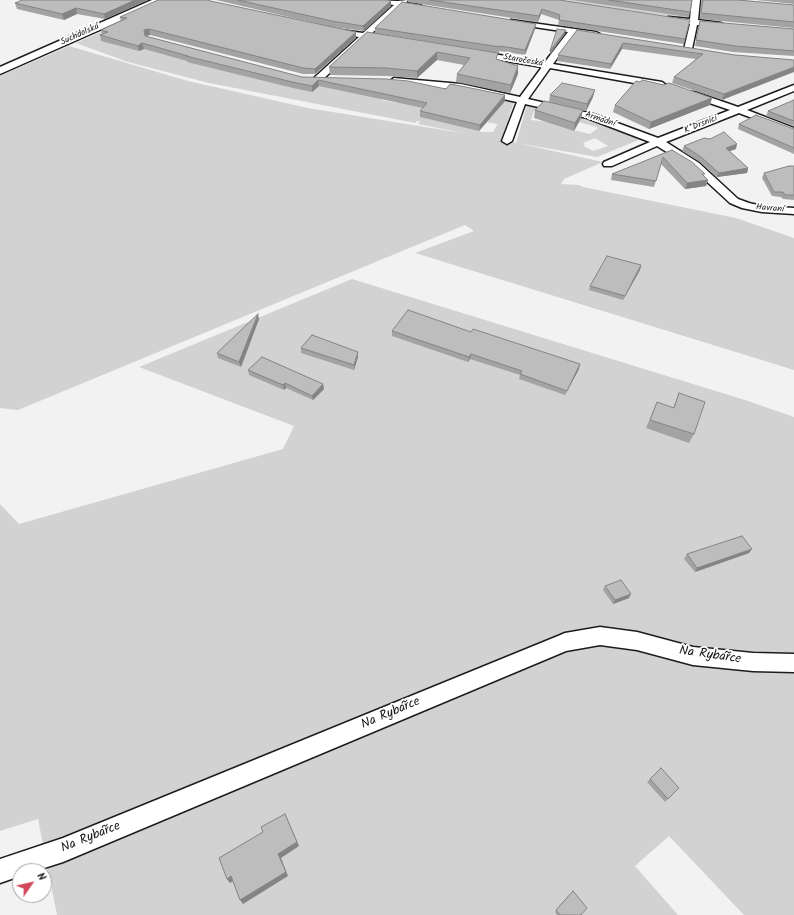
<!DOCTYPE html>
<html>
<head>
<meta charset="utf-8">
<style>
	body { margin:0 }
	#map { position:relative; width:794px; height:915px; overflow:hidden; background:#f2f2f2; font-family:Kalam,sans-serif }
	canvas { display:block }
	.north { position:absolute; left:12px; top:863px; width:40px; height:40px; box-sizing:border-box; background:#fff; border:1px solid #a4a4a4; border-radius:50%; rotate:56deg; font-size:11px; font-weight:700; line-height:16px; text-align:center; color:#1c1c1c }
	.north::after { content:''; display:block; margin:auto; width:14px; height:18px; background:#d1495b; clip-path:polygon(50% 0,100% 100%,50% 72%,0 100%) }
</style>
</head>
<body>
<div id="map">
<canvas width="794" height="915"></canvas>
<div class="north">N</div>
</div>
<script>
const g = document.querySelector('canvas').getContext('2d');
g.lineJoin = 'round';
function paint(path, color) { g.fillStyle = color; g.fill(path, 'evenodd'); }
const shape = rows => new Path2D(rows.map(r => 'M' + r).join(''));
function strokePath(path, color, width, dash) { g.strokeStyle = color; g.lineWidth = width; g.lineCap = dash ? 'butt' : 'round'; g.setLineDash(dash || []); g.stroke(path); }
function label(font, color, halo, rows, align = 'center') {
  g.font = font + ' Kalam,sans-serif'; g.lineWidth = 3.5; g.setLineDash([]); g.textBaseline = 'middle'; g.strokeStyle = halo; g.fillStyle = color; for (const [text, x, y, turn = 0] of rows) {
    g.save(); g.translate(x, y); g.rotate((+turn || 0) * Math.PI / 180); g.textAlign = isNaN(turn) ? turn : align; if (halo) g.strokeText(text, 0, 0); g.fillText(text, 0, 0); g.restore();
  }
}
const green = shape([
	[549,0,690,0,688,17,684,18],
	[108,29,295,79,447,88,514,102,501,140,516,143,527,105,575,116,634,136,641,139,597,157,517,143,603,162,564,179,561,184,579,185,583,187,736,218,794,238,794,370,415,253,474,231,465,225,18,410,0,408,0,76,69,46,188,81,308,108,468,134,418,124,420,121,417,121,415,123,209,83,128,62,76,43],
	[407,93,397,103,381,100,387,94],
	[534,111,551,113,549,122,531,120],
	[452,116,497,124,497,125,493,132,481,132],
	[578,122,593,126,598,128,590,134,569,129],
	[595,138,608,146,593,151,583,146,585,145,583,143],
	[352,279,745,400,794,417,794,915,744,915,669,836,635,866,678,915,57,915,38,819,0,831,0,504,19,524,283,449,294,426,139,367]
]);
const minor = shape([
	[370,0,398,1,408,0,406,3,420,5,424,7,420,9,401,6,371,34,389,37,389,41,367,38,321,81,315,81,314,79,315,77,359,37,332,33,332,29,363,33,394,5,374,2,370,0],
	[692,0,700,0,698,20,721,23,725,25,721,27,697,25,692,49,688,51,684,49,690,24,668,21,664,19,668,17,690,19,692,0],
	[511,20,596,32,600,34,596,36,575,33,553,64,662,82,666,85,662,88,550,68,528,99,593,114,658,138,730,110,689,96,687,94,689,92,695,92,738,107,794,85,794,91,747,110,794,128,794,134,739,113,666,142,699,163,738,199,749,203,762,206,794,208,794,214,762,212,742,208,730,203,691,167,657,146,612,166,604,166,603,164,604,162,650,142,587,118,525,104,512,141,507,144,502,141,517,102,461,90,394,84,390,81,394,78,461,84,520,97,542,67,476,56,473,55,472,53,473,51,545,62,568,32,514,24,510,22,511,20],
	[600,627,637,632,693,647,753,653,794,654,794,672,753,671,693,665,637,650,600,645,566,651,63,862,35,871,20,871,20,876,0,883,0,859,63,838,558,636,565,633,600,627]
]);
const tertiary = shape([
	[152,0,165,0,163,2,0,74,0,67,152,0]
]);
const wall = shape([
	[148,0,105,19,77,14,64,20,17,9,15,3],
	[216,0,386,0,391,1,391,6,364,31,332,27],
	[408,0,559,0,685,39,684,44,558,25,559,20,541,14,538,22,408,2],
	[572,0,692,0,690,12,689,17],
	[701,0,738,0,794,5,794,28,700,19],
	[756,0,794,0,794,4],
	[120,17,356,32,356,38,315,74,303,74,150,35,146,36,302,77,505,101,479,131,420,117,420,111,423,108,319,86,312,92,293,88,187,62,187,61,144,49,139,51,101,41,100,35,102,34,101,30,121,21],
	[700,21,794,29,794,56,733,52,695,46],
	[375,28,535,29,525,55,499,51,499,53,375,33],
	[577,30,735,55,794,60,722,100,672,83,674,77,696,59,622,49,610,69,557,61,558,55],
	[367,32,497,59,518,74,510,93,456,82,457,74,464,65,437,60,417,78,386,76,330,75,329,67],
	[550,95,593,97,586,111,549,102],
	[712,98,710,105,649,129,613,112,615,105],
	[794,100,794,126,766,116,768,111],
	[535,110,583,110,581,118,574,131,534,118],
	[739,124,794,129,794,154,738,129],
	[684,146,736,149,729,151,748,168,747,173,717,177,700,162,682,151],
	[672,150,704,176,708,180,706,186,685,189,661,164,654,187,611,180,612,174],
	[794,166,794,200,783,199,781,197,772,196,762,178,764,173],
	[641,265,640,270,623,300,589,290,590,286],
	[259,319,241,367,218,358,217,353],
	[392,331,471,332,579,369,565,395,519,379,520,375,470,359,468,362,392,336],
	[301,348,358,357,354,370,301,353],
	[248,370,323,384,324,389,313,400,286,388,284,390,249,375],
	[679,393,694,434,689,443,646,428,657,402,673,408],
	[749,553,695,572,684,559,687,554],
	[605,586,629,598,613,604,603,590],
	[650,779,679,788,665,802,647,782],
	[571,893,581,915,557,915,555,912]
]);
const shadedWall = shape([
	[135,0,148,0,105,19,104,14],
	[391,1,391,6,364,31,363,26],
	[76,8,77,14,64,20,62,14],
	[542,9,541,14,538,22,539,16],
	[536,24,535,29,525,55,525,50],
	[149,29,150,35,146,36,144,30],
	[566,30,565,34,550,55,550,51],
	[356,32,356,38,315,74,315,69],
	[142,43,144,49,139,51,138,46],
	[623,43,622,49,610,69,611,64],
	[437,52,437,60,417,78,417,71],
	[518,66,518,74,510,93,511,85],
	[794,67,794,72,722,100,724,94],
	[318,80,319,86,312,92,312,86],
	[595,90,593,97,586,111,587,104],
	[505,95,505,101,479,131,480,125],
	[712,98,710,105,649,129,651,122],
	[583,110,581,118,574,131,575,123],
	[737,144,736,149,725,153,726,148],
	[748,168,747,173,717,177,719,173],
	[708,180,706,186,685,189,687,183],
	[641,265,640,270,623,300,625,296],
	[258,314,259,319,241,367,239,362],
	[358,352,358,357,354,370,354,365],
	[471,354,470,359,468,362,469,357],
	[580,364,579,369,565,395,567,391],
	[285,383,286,388,284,390,283,385],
	[323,384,324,389,313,400,312,396],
	[752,549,749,553,695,572,697,568],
	[631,594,629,598,613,604,615,600],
	[285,814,299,846,281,858,288,876,243,904,240,900,278,854],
	[231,876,235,880,230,883,227,879]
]);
const building = shape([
	[22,0,135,0,104,14,76,8,62,14,15,3,22,0],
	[158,0,206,0,356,32,315,69,303,68,149,29,144,30,145,36,302,77,386,79,408,81,446,89,450,84,461,86,505,95,480,125,420,111,427,103,318,80,312,86,292,82,186,56,188,56,142,43,138,46,100,35,108,32,101,30,127,18,120,17,158,0],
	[238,0,386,0,391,1,363,26,332,21,238,0],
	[430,0,559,0,690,20,685,39,559,20,560,15,542,9,539,16,430,0],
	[609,0,692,0,690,12,609,0],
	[703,0,738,0,794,5,794,22,701,13,703,0],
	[402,2,536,24,525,50,500,46,500,47,375,28,402,2],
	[700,21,794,29,794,51,735,46,696,40,700,21],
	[557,29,566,30,550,51,557,29],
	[577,30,735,55,794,60,794,67,724,94,674,77,703,54,623,43,611,64,558,55,577,30],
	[367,32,498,53,496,59,518,66,511,85,457,74,470,58,437,52,417,71,386,68,329,67,367,32],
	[642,80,664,85,669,83,712,98,651,122,615,105,636,81,640,82,642,80],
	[562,83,595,90,587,104,550,95,562,83],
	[794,100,794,121,768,111,794,100],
	[544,101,583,110,575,123,535,110,544,101],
	[756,115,794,129,794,148,739,124,756,115],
	[724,132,737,144,726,148,748,168,719,173,701,157,684,146,704,138,710,139,724,132],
	[672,150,692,162,705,174,702,174,708,180,687,183,663,157,656,181,612,174,672,150],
	[789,166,794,166,794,195,785,195,783,192,774,192,764,173,789,166],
	[607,256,641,265,625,296,590,286,607,256],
	[408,310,471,332,473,329,580,364,567,391,520,374,522,371,471,354,469,357,392,331,408,310],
	[258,314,239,362,217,353,258,314],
	[312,335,358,352,354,365,301,348,312,335],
	[262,357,323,384,312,396,285,383,283,385,248,370,262,357],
	[679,393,705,402,694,434,650,420,657,402,674,408,679,393],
	[742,536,752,549,697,568,687,554,742,536],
	[621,580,631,594,615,600,605,586,621,580],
	[661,768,679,788,668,799,650,779,661,768],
	[285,814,297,842,278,854,286,872,240,900,231,876,227,879,219,858,263,832,261,827,285,814],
	[573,891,587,908,581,915,560,915,556,910,573,891]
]);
const farStreetnames = [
	["Suchdolská",80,35,-24],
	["Staročeská",523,61,10],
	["Armádní",600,120,18],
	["K Drsnici",701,125,-22],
	["Havraní",770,209,5]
];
const nearStreetnames = [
	["Na Rybářce",710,656,8],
	["Na Rybářce",391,714,-23],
	["Na Rybářce",91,838,-22]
];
paint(green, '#d2d2d2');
strokePath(minor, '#1c1c1c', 3);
strokePath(tertiary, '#1c1c1c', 3);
paint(minor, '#fff');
paint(tertiary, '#fff');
paint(wall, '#a3a3a3');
paint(shadedWall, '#848484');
paint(building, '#bdbdbd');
strokePath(building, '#848484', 1);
label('9px', '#1c1c1c', '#fff', farStreetnames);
label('13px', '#1c1c1c', '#fff', nearStreetnames);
</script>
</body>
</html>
